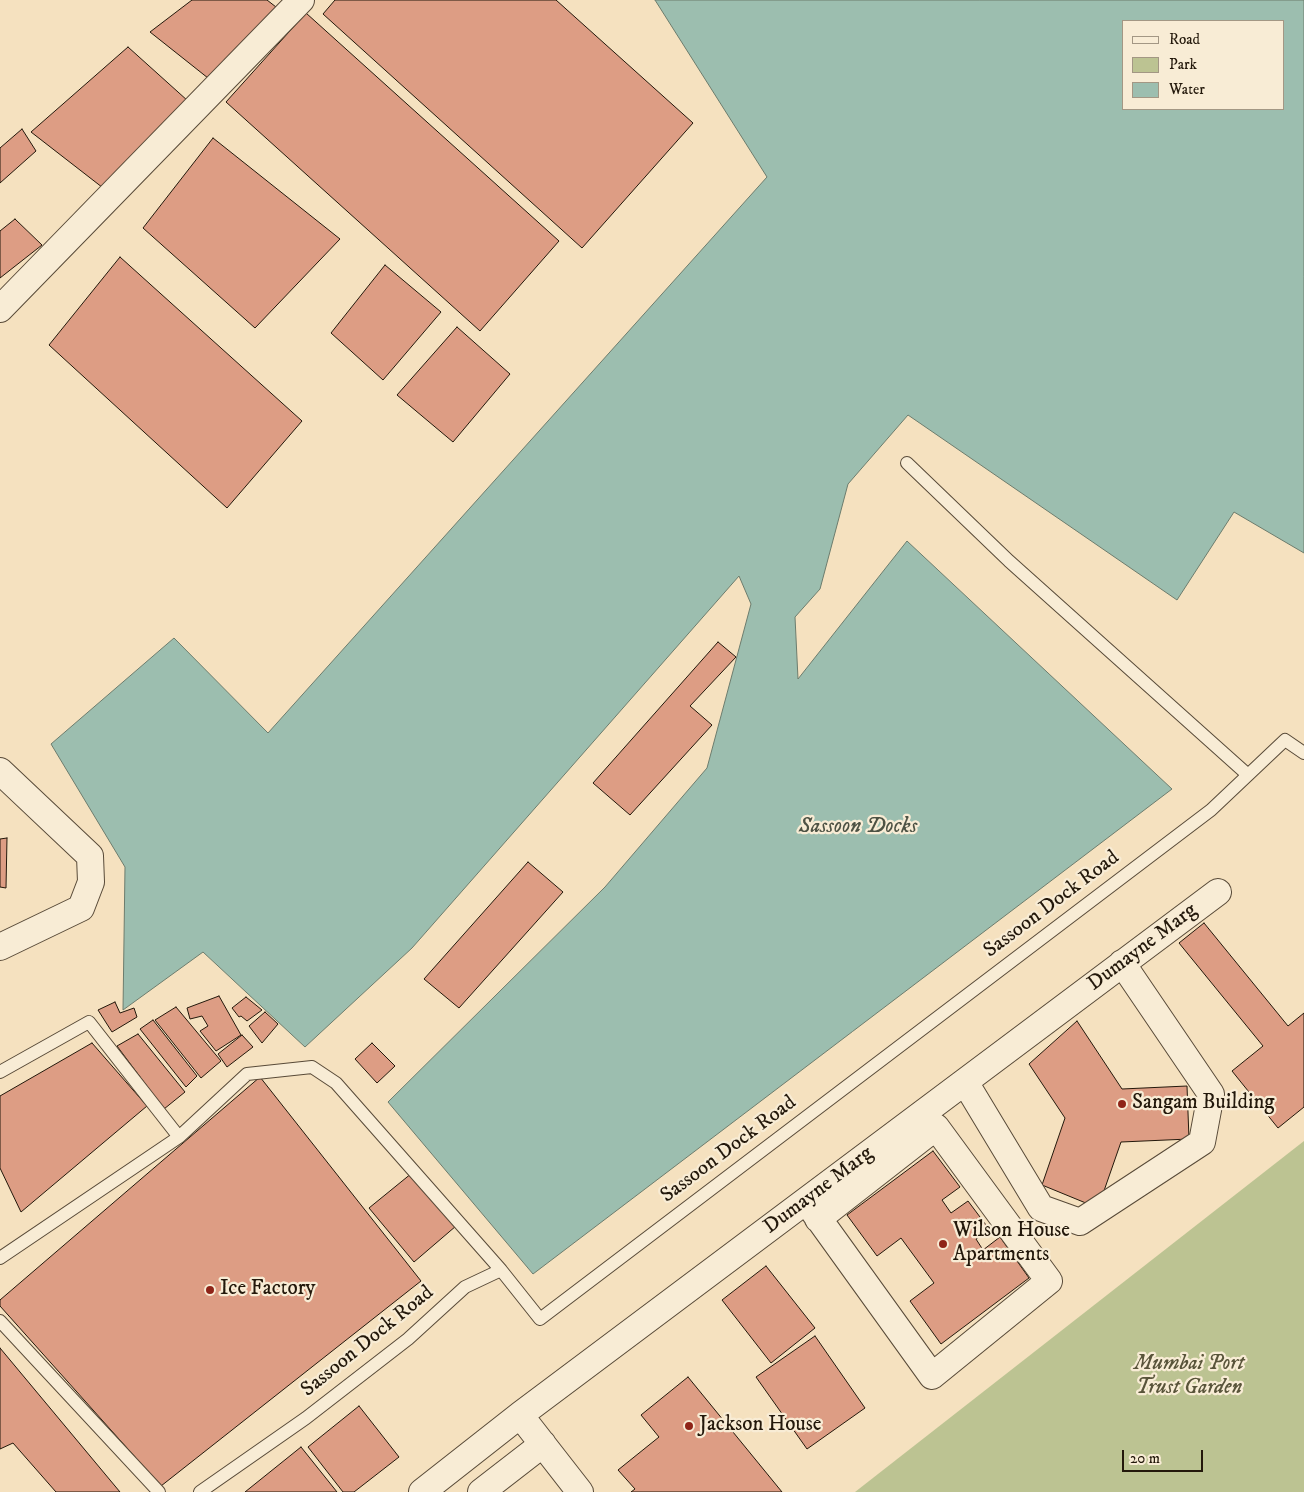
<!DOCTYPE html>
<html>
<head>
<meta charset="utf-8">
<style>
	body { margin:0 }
	#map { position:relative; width:1304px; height:1492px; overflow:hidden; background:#f5e1bf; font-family:"IM FELL DW Pica",serif }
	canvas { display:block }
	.legend { position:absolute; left:1122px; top:20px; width:162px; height:90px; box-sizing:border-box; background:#f8ecd5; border:1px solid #a39784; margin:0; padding:6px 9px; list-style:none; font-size:15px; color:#23180b }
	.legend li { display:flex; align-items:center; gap:10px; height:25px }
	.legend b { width:25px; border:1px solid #a39784 }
	.scale { position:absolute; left:1122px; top:1450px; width:81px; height:22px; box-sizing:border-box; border:2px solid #23180b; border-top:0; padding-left:6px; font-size:15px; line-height:18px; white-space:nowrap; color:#23180b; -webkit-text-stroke:4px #f8ecd5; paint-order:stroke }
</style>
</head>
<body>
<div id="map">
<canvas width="1304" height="1492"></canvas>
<ul class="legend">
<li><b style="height:6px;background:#f8ecd5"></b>Road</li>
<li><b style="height:14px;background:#bcc392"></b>Park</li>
<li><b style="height:14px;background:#9cbeaf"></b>Water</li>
</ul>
<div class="scale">20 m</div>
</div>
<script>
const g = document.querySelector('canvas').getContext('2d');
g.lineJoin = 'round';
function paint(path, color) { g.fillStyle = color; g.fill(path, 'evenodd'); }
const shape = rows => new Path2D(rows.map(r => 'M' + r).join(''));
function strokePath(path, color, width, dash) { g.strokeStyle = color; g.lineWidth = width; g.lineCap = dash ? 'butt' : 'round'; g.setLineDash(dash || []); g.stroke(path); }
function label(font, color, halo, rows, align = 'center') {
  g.font = font + ' "IM FELL DW Pica",serif'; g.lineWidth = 4.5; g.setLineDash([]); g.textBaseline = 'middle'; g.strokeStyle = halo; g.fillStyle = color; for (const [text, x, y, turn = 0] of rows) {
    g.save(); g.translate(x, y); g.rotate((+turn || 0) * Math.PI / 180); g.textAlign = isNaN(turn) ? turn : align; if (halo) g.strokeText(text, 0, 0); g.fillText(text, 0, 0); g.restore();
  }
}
const green = shape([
	[1304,1141,1304,1492,855,1492]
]);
const water = shape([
	[655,0,1304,0,1304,553,1234,512,1177,600,908,415,848,484,820,589,795,617,798,679,907,541,1172,789,533,1274,388,1102,605,887,707,768,751,604,739,576,412,948,305,1047,203,952,123,1010,125,867,51,744,174,638,268,733,767,177,655,0],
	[1283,21,1283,109,1123,109,1123,21,1283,21]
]);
const building = shape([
	[192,0,267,0,276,7,213,82,150,32,192,0],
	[335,0,556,0,693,123,582,248,323,14,335,0],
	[306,13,559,241,480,331,226,102,306,13],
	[128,47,188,101,107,191,31,132,128,47],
	[22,129,36,151,0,183,0,148,22,129],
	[213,138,340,239,255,328,143,228,213,138],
	[15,219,42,245,0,278,0,231,15,219],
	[120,257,302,421,227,508,49,345,120,257],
	[385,265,441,312,383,380,331,333,385,265],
	[457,327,510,374,453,442,397,395,457,327],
	[718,642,736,657,690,706,712,725,630,815,593,783,718,642],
	[7,838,6,888,0,887,0,839,7,838],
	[528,862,563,892,459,1008,424,979,528,862],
	[1204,923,1288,1026,1304,1013,1304,1107,1278,1128,1232,1071,1263,1046,1179,943,1204,923],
	[219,996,241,1035,216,1051,200,1031,208,1026,202,1016,190,1019,187,1008,219,996],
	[246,997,262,1010,247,1021,241,1016,239,1017,232,1008,246,997],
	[115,1002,120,1013,134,1008,137,1017,112,1032,98,1010,115,1002],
	[176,1007,221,1061,201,1078,155,1020,176,1007],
	[265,1012,278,1024,262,1043,249,1026,265,1012],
	[153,1020,197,1076,186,1087,140,1029,153,1020],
	[1077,1021,1122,1089,1187,1086,1189,1139,1121,1142,1098,1208,1042,1185,1065,1118,1029,1064,1077,1021],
	[138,1034,185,1092,164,1109,117,1046,138,1034],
	[242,1035,253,1047,227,1067,218,1054,242,1035],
	[92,1043,147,1106,21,1212,0,1168,0,1096,92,1043],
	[372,1043,395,1066,377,1083,355,1059,372,1043],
	[260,1077,421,1281,161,1486,0,1306,0,1300,260,1077],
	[933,1151,960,1187,942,1200,951,1213,968,1201,989,1229,976,1239,983,1250,1000,1237,1029,1278,941,1344,910,1301,934,1283,901,1238,877,1256,847,1215,933,1151],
	[412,1173,456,1226,414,1262,369,1208,412,1173],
	[766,1266,815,1328,771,1363,722,1300,766,1266],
	[815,1336,865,1408,807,1449,756,1377,815,1336],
	[0,1348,120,1492,56,1492,13,1443,0,1449,0,1348],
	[688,1377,782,1492,631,1492,635,1489,618,1470,659,1437,641,1415,688,1377],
	[359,1406,399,1457,354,1492,343,1492,308,1447,359,1406],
	[301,1447,337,1492,245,1492,301,1447]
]);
const lane = shape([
	[907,463,1009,561,1248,775],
	[0,1072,89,1022,179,1137],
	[0,1258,179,1137,247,1074,312,1067,336,1083,501,1270],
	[0,1321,159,1492],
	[200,1492,306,1418,408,1339,465,1287,501,1270,540,1319,1211,810,1285,740,1304,753]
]);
const street = shape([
	[0,309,301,0],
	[0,771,90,856,91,882,81,908,0,947],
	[965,1082,1041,1208,1080,1222,1202,1142,1211,1094,1122,963],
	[806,1201,932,1376,1049,1281,936,1127,818,1219],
	[520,1415,580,1492],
	[422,1492,520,1415,1218,892],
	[481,1492,543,1444]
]);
const markers = [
	[1122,1104,5,"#8f2418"],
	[943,1244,5,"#8f2418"],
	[210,1290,5,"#8f2418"],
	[689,1426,5,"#8f2418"]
];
const streetNames = [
	["Sassoon Dock Road",1052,905,-37],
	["Dumayne Marg",1143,948,-37],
	["Sassoon Dock Road",729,1150,-37],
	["Dumayne Marg",819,1191,-37],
	["Sassoon Dock Road",368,1342,-39]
];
const poiNames = [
	["Sangam Building",1132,1104],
	["Wilson House",953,1232],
	["Apartments",953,1256],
	["Ice Factory",220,1290],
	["Jackson House",699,1426]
];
const parkNames = [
	["Mumbai Port",1189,1365],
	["Trust Garden",1189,1389]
];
const waterNames = [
	["Sassoon Docks",858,827]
];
paint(green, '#bcc392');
paint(water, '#9cbeaf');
strokePath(water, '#6c7c6d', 1);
paint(building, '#dd9d84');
strokePath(building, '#23180b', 1);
strokePath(lane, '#584a38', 14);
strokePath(street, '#584a38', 28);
strokePath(lane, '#f8ecd5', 12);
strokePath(street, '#f8ecd5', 26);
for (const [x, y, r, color] of markers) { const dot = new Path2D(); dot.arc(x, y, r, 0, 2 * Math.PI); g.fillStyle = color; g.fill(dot); strokePath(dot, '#f8ecd5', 2); }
label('21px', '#23180b', '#f8ecd5', streetNames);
label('21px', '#23180b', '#f8ecd5', poiNames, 'left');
label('italic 21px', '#59543a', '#f8ecd5', parkNames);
label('italic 22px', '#4d5244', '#f8ecd5', waterNames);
</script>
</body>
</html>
